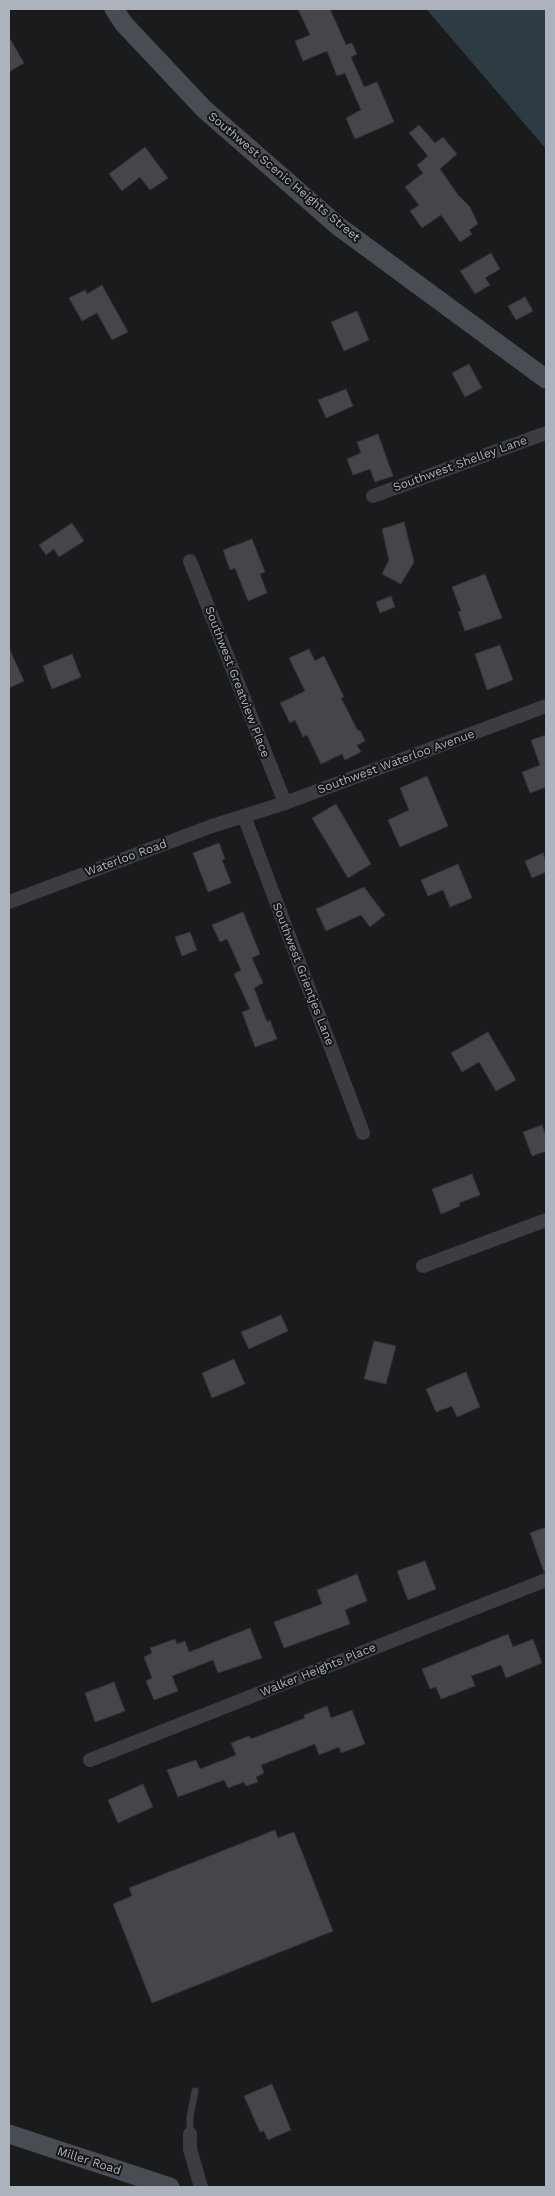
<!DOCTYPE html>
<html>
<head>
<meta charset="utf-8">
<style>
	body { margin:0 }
	#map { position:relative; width:555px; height:2196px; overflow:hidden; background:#1a1b1d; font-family:"Work Sans",sans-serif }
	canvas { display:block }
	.frame { position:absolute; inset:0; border:10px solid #adb3bd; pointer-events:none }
</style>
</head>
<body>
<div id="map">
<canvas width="555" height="2196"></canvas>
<div class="frame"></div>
</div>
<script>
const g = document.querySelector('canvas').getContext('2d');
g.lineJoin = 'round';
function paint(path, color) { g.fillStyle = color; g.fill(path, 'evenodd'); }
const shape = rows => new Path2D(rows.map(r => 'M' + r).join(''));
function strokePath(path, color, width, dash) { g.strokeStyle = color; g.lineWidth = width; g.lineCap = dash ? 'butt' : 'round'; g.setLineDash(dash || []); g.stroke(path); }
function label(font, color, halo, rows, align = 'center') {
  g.font = font + ' "Work Sans",sans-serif'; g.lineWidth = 4; g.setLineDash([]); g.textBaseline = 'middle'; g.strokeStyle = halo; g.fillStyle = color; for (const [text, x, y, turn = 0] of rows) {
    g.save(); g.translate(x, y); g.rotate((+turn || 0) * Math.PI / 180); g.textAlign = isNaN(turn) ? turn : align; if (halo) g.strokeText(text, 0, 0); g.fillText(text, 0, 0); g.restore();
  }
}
const water = shape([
	[427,9,546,9,546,149,428,11]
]);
const building = shape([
	[298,9,330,9,346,45,352,43,357,54,351,57,364,87,377,82,394,122,355,139,346,118,361,110,345,73,337,76,327,51,303,61,295,41,310,35,298,9],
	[9,37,24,63,9,72,9,37],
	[419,125,435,143,443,137,457,154,440,169,458,195,470,207,478,224,469,230,472,234,460,242,441,215,422,228,410,211,419,205,405,187,423,173,417,165,428,156,409,133,419,125],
	[145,147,168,178,150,190,140,177,122,191,109,174,145,147],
	[491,253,500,269,485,278,490,285,475,294,460,271,491,253],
	[102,285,128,332,112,340,97,313,82,321,69,298,85,290,87,294,102,285],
	[525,297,533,311,516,320,508,306,525,297],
	[357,311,369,340,344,351,331,322,357,311],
	[469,364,482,388,465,397,452,373,469,364],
	[346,389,353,406,326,418,318,400,346,389],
	[378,434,393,476,375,482,370,469,353,475,347,459,361,453,357,442,378,434],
	[404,522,414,562,401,584,382,574,389,560,382,529,404,522],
	[72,523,84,541,59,557,54,549,46,555,39,545,72,523],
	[252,539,265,572,260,574,267,593,248,601,235,568,230,570,223,550,252,539],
	[485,574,502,618,465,631,458,612,461,611,452,587,485,574],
	[391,596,395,607,380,613,376,602,391,596],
	[500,645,513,680,487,690,475,654,500,645],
	[9,648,24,681,9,688,9,648],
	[309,649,315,661,324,656,344,697,341,698,358,731,360,730,365,741,357,745,361,752,345,760,342,754,321,764,307,735,303,737,295,720,290,723,280,703,305,691,289,658,309,649],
	[72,654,81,677,52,689,43,666,72,654],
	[546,735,546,787,530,793,522,772,540,765,531,740,546,735],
	[427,776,448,826,400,847,388,820,409,810,400,788,427,776],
	[336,804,371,864,348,878,312,818,336,804],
	[219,843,225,859,222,860,231,883,208,892,193,853,219,843],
	[543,853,546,862,546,872,532,878,525,861,543,853],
	[458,864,472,898,450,907,443,890,428,896,421,880,458,864],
	[364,887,385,915,370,927,361,915,326,931,316,909,364,887],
	[243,912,260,954,252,958,263,983,254,988,267,1022,270,1020,277,1039,255,1047,242,1012,250,1009,234,974,241,970,227,939,220,942,212,925,243,912],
	[190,932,197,950,182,956,175,937,190,932],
	[488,1032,516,1080,496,1091,479,1062,462,1072,451,1053,488,1032],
	[542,1125,546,1136,546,1151,532,1156,523,1132,542,1125],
	[472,1174,480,1195,459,1203,460,1206,441,1214,432,1189,472,1174],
	[281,1315,288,1331,249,1349,241,1332,281,1315],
	[374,1341,396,1346,386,1384,364,1379,374,1341],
	[234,1359,245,1384,212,1398,202,1373,234,1359],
	[466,1372,480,1407,457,1417,452,1406,436,1412,426,1389,466,1372],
	[546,1527,546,1571,544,1572,530,1533,546,1527],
	[425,1561,436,1589,408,1600,397,1571,425,1561],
	[357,1574,367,1601,345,1610,350,1624,284,1648,274,1622,322,1604,317,1590,357,1574],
	[250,1628,262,1658,218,1673,213,1660,172,1676,178,1691,154,1700,146,1681,152,1678,144,1657,152,1653,150,1648,175,1639,177,1644,185,1641,189,1652,250,1628],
	[508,1634,513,1647,533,1639,542,1663,506,1678,501,1665,471,1676,475,1686,441,1699,436,1687,430,1689,422,1669,508,1634],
	[114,1682,125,1711,95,1722,85,1693,114,1682],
	[327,1706,331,1718,352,1710,365,1744,341,1753,339,1747,319,1755,315,1744,261,1765,264,1773,256,1777,258,1782,246,1786,244,1782,228,1788,224,1780,178,1797,167,1770,196,1760,200,1769,236,1755,231,1743,249,1736,251,1739,305,1718,304,1715,327,1706],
	[143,1784,153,1807,118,1823,108,1800,143,1784],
	[275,1830,278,1838,294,1832,333,1931,152,2003,113,1904,132,1896,129,1888,275,1830],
	[272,2084,291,2130,268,2140,264,2131,260,2132,244,2096,272,2084]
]);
const lane = shape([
	[190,2134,190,2117,195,2091]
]);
const street = shape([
	[373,496,546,433],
	[190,561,285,803],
	[244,816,363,1133],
	[9,902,212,826,285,803,546,706],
	[423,1266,546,1220],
	[90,1760,546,1580],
	[190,2134,190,2149,201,2187]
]);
const secondary = shape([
	[114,9,124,24,204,109,338,226,546,379],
	[9,2134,170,2187]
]);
const streetNames = [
	["Southwest Scenic Heights Street",284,177,40],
	["Southwest Shelley Lane",460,464,-20],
	["Southwest Greatview Place",237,682,69],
	["Southwest Waterloo Avenue",396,762,-20],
	["Waterloo Road",126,858,-20],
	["Southwest Grientjes Lane",303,974,69],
	["Walker Heights Place",318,1670,-22],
	["Miller Road",89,2161,18]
];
paint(water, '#2f3b42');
paint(building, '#44464a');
strokePath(building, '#343539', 1);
strokePath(lane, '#3b3d42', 7);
strokePath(street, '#3b3d42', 14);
strokePath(secondary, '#494c52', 19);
label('12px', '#adb3bd', '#151518', streetNames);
</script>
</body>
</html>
